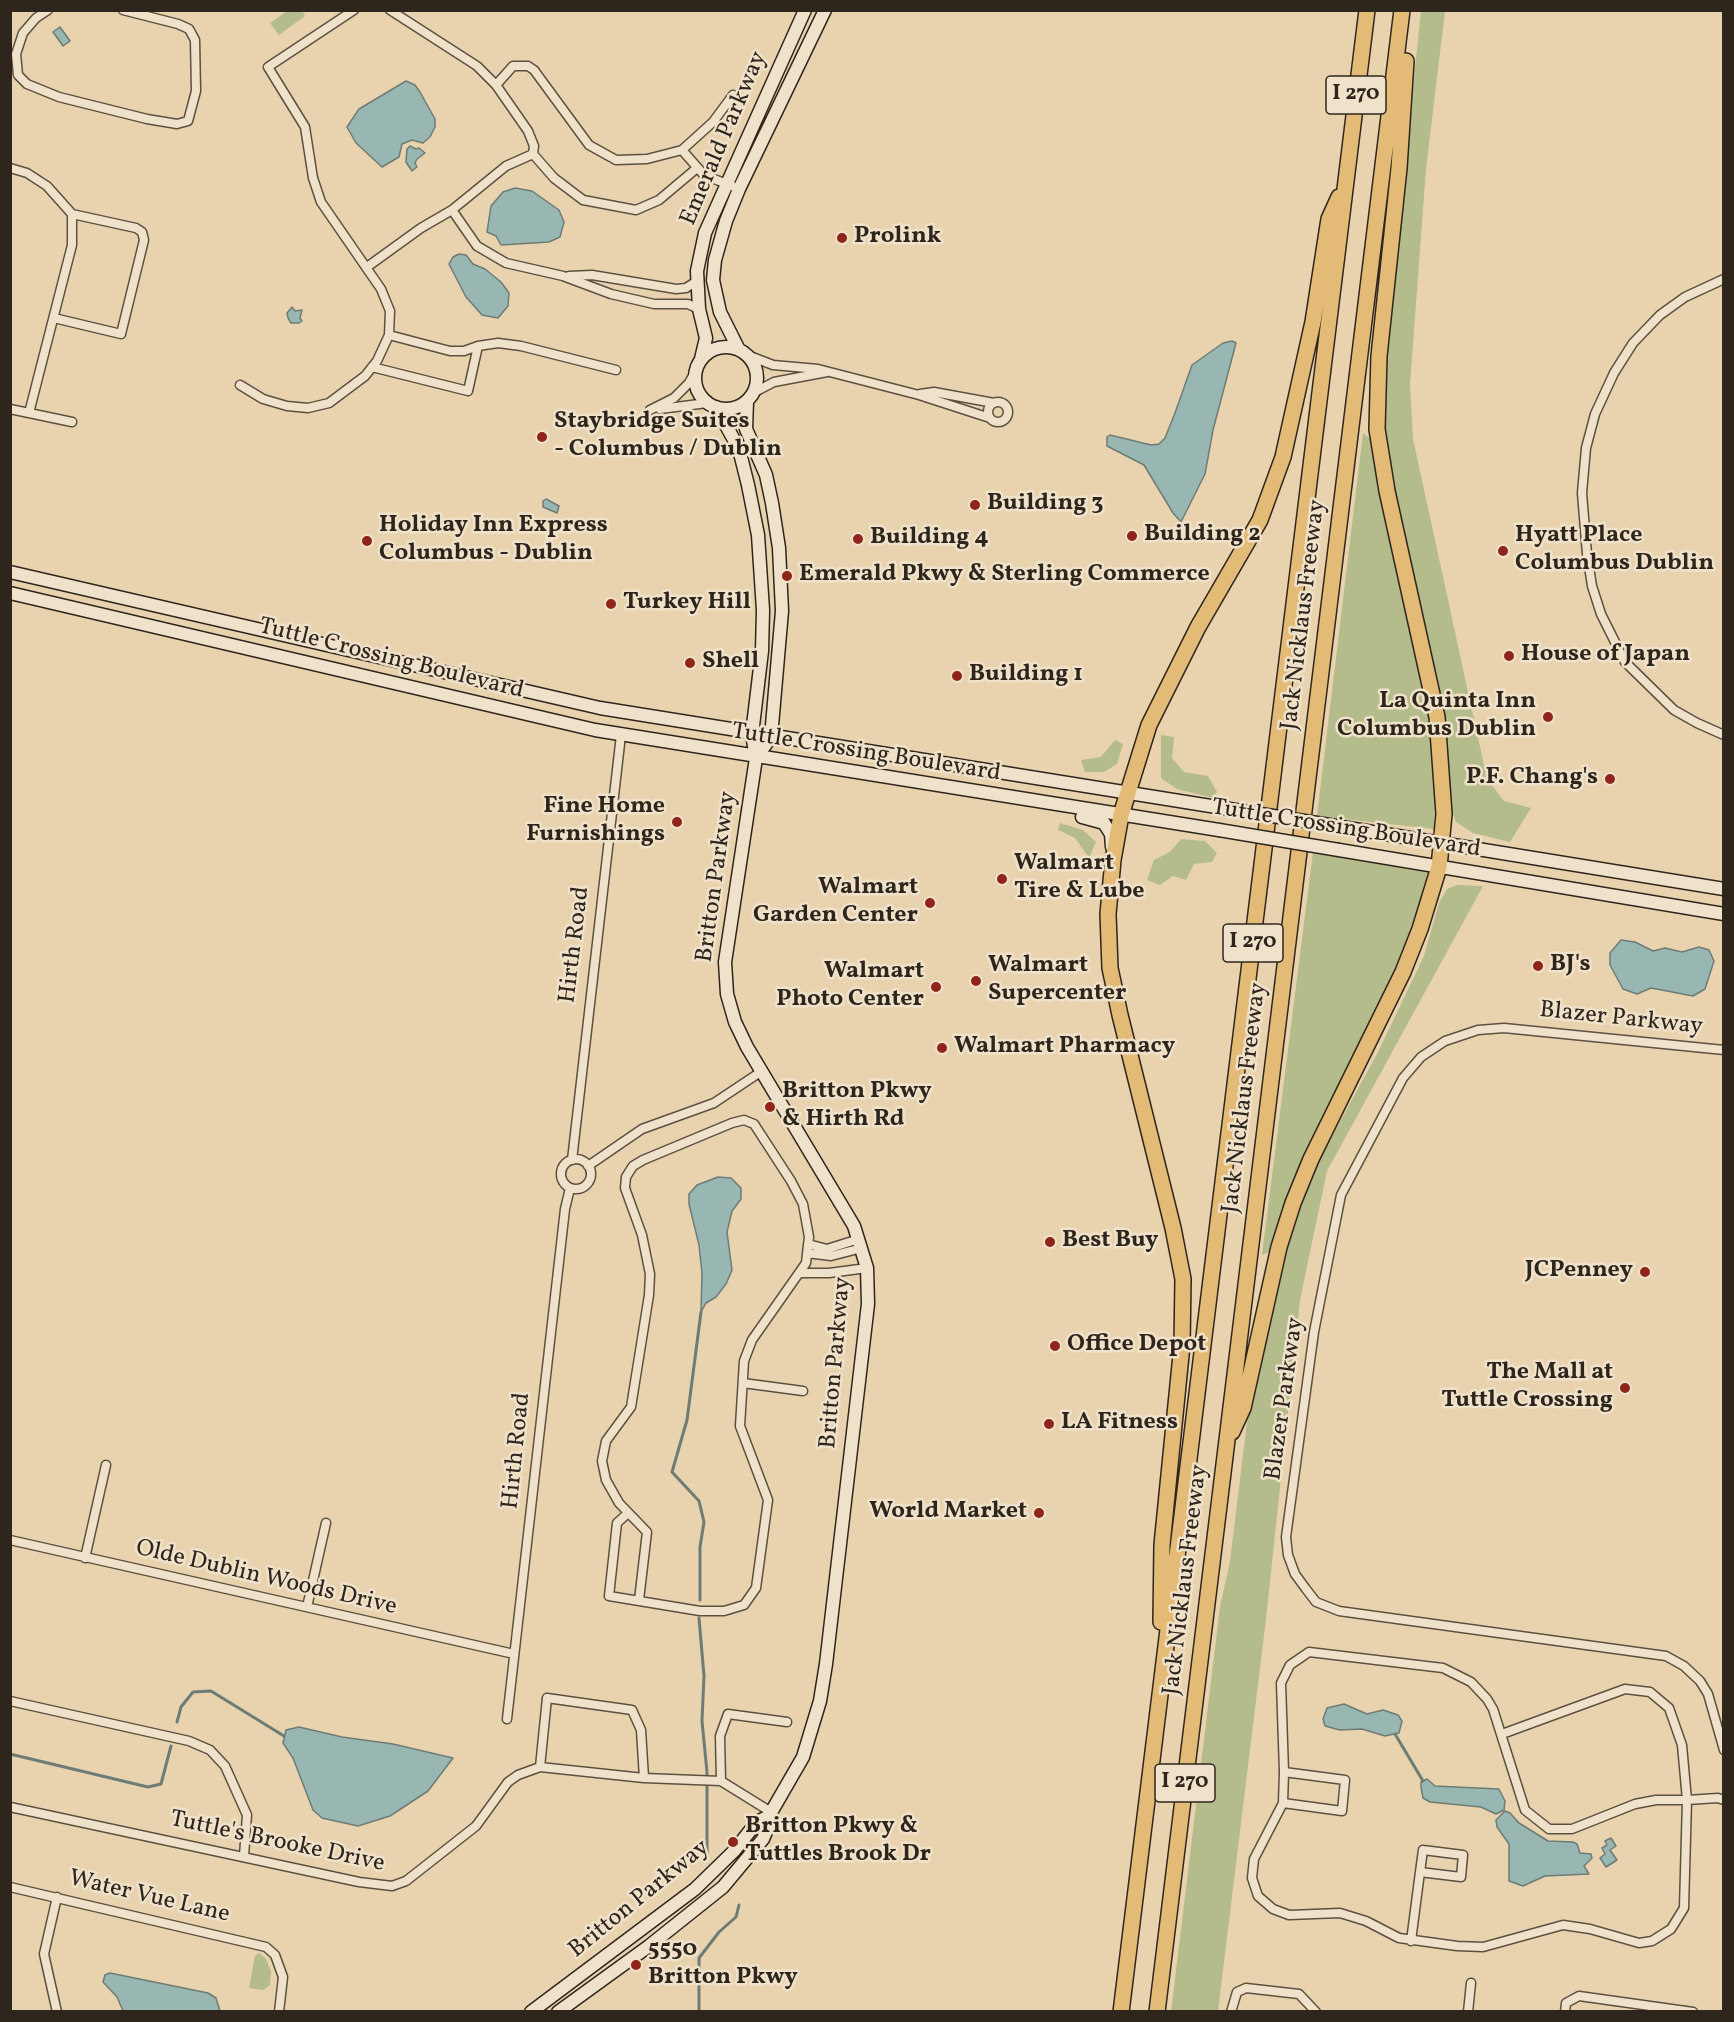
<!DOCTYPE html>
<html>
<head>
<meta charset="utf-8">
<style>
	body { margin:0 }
	#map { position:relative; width:1734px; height:2022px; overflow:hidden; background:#e8d3ae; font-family:Vollkorn,serif }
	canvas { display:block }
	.frame { position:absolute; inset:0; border:12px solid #2e261c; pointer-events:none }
</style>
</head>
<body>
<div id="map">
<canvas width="1734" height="2022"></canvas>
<div class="frame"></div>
</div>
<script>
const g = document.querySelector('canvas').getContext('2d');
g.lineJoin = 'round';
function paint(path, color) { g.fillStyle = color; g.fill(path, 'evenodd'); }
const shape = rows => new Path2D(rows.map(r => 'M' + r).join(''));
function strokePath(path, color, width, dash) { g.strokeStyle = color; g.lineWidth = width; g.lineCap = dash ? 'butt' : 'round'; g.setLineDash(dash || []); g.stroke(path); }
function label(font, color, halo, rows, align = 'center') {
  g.font = font + ' Vollkorn,serif'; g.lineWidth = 5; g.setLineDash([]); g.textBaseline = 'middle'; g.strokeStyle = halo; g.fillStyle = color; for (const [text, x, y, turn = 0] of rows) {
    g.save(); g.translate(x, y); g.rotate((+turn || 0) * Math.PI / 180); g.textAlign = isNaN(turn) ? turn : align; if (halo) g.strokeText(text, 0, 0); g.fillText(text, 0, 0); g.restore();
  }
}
const green = shape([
	[287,11,302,11,305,16,279,35,270,23],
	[1421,11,1445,11,1426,169,1410,384,1413,439,1487,779,1504,801,1531,808,1510,842,1473,833,1456,822,1451,808,1447,739,1438,681,1390,481,1382,423,1386,349],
	[1363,433,1374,441,1422,673,1436,775,1434,829,1317,816],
	[1161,735,1174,737,1172,758,1184,772,1208,776,1217,792,1213,798,1177,789,1161,778],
	[1115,740,1123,744,1117,764,1104,772,1085,772,1081,760,1101,757],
	[1060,823,1083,830,1096,842,1089,858,1075,838,1058,830],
	[1181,839,1205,841,1217,853,1212,862,1194,864,1186,880,1173,876,1160,885,1147,880,1154,860,1170,852],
	[1313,852,1428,871,1410,935,1394,977,1305,1153,1284,1208,1272,1251,1262,1255],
	[1457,885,1483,886,1327,1171,1300,1300,1266,1619,1218,2011,1171,2012,1220,1607,1230,1561,1248,1414,1286,1245,1297,1212,1318,1162,1378,1052,1424,956,1439,903,1447,889],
	[259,1953,266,1959,271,1971,270,1985,263,1990,249,1988,255,1956]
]);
const water = shape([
	[60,27,70,41,63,46,53,32,60,27],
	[406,81,415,85,420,92,435,119,435,127,430,137,423,143,412,140,402,144,399,157,382,167,356,143,347,127,359,109,406,81],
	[410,146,416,149,419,148,425,153,417,159,415,163,417,167,412,171,406,162,407,149,410,146],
	[515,188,532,191,559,210,564,222,560,237,549,242,501,245,496,236,487,232,491,206,503,192,515,188],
	[459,254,466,255,473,264,485,269,501,282,509,293,508,306,498,318,482,315,466,297,449,264,453,257,459,254],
	[292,307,295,311,302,310,300,318,302,321,299,323,291,323,288,318,287,313,292,307],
	[1232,341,1236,343,1213,430,1205,474,1181,522,1173,513,1144,465,1107,446,1107,437,1110,435,1151,445,1159,444,1165,438,1175,413,1192,365,1223,343,1232,341],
	[546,499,559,506,557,513,543,507,543,501,546,499],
	[1621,940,1635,942,1653,951,1665,948,1682,952,1699,947,1709,950,1714,961,1705,989,1693,996,1651,988,1637,994,1623,989,1610,965,1610,953,1621,940],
	[718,1177,731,1178,741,1188,741,1199,732,1211,727,1232,732,1270,726,1284,716,1297,706,1303,701,1312,702,1273,699,1245,689,1204,689,1194,697,1185,718,1177],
	[1344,1704,1367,1714,1383,1710,1398,1715,1402,1721,1399,1733,1385,1736,1362,1729,1340,1730,1325,1726,1323,1719,1327,1708,1344,1704],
	[299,1727,342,1737,393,1744,453,1758,428,1791,390,1816,358,1826,322,1818,313,1810,293,1758,283,1743,286,1730,299,1727],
	[1427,1779,1435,1786,1499,1789,1505,1801,1504,1810,1496,1814,1481,1807,1430,1802,1423,1798,1421,1787,1421,1782,1427,1779],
	[1505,1811,1510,1813,1519,1823,1548,1841,1573,1842,1577,1844,1580,1853,1591,1854,1592,1858,1584,1866,1589,1874,1545,1876,1523,1886,1509,1881,1509,1844,1497,1827,1496,1820,1505,1811],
	[1611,1838,1616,1846,1610,1850,1617,1860,1606,1867,1600,1858,1605,1854,1602,1848,1607,1845,1605,1841,1611,1838],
	[110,1973,208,1993,216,1998,220,2011,123,2011,117,1997,103,1982,105,1975,110,1973]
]);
const stream = shape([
	[700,1600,700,1547,704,1522,699,1501,672,1472,687,1420,701,1312],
	[699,1618,704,1676,702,1721,707,1772,707,1856],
	[177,1722,181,1707,193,1692,211,1691,284,1736],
	[1395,1734,1423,1781],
	[10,1754,148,1787,161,1784,171,1746],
	[699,2012,699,1958,719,1932,736,1917,739,1905]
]);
const street = shape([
	[48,10,36,18,23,33,16,54,18,75,27,84,59,97,147,119,177,124,188,121,196,91,195,40,189,29,178,24,123,10],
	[390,10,477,66,496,85,528,131,534,146,533,154,554,178,583,200,636,210,659,200,697,168],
	[496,85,513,66,528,66,534,70,589,145,616,160,647,159,682,150,704,175,732,186],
	[682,150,713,122,733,95],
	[10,168,27,173,47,186,72,214,72,245,29,413],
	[452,210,477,246,506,263,563,276,611,294,654,304,688,304,699,309],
	[367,267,421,228,452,210,506,166,533,154],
	[569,276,592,275,676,289,686,288,697,281],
	[1724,279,1685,297,1660,315,1633,343,1614,373,1595,414,1586,448,1582,493,1587,554,1592,586,1601,614,1625,662,1674,710,1697,723,1724,735],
	[54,318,121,334,144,240,142,232,136,228,72,214],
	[389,335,450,351,464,351,478,346],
	[747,355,773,365,818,369,919,395,990,418],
	[372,367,468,391,478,346,498,343,521,346,616,370],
	[240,385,263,399,287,406,308,408,329,403,365,376,377,361,389,335,390,311,381,289,321,202,313,178,305,127,268,67,354,10],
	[753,393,774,382,827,372],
	[920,394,934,392,994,403],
	'988 412a10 10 0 1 1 20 0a10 10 0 1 1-20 0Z',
	[10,409,72,422],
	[660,409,707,403],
	[650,410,674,398,689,383,695,372],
	[1724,1050,1504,1028,1478,1030,1445,1041,1421,1057,1403,1078,1341,1195,1314,1332,1286,1537,1288,1555,1295,1574,1306,1589,1316,1602,1339,1611,1666,1656,1684,1666,1700,1681,1708,1694,1724,1750],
	'561 1174a15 15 0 1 1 30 0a15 15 0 1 1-30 0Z',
	[572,1160,621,735],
	[588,1166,642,1129,714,1103,762,1071],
	[808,1244,827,1249,859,1239],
	[807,1253,831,1256,862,1248],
	[800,1273,829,1273,867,1268],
	[743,1383,803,1391],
	[628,1513,617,1523,609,1596,700,1611,724,1611,744,1605,756,1588,768,1500,740,1426,744,1361,752,1340,806,1263,809,1237,803,1204,791,1181,754,1124,744,1120,732,1123,643,1160,633,1166,626,1177,625,1188,642,1235,650,1274,649,1295,631,1407,606,1441,602,1461,606,1480,619,1503,647,1532,639,1600],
	[10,1540,514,1654],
	[85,1558,106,1465],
	[307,1607,326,1523],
	[10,1701,189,1741,210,1750,225,1766,247,1815,244,1856],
	[507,1719,565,1209,570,1188],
	[1502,1734,1625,1689,1650,1692,1669,1708,1682,1745,1687,1800,1684,1908,1671,1929,1652,1941,1639,1943,1590,1929,1563,1925,1483,1947,1457,1946,1399,1938,1366,1921,1340,1913,1289,1915,1273,1909,1258,1896,1252,1878,1254,1859,1283,1803,1284,1772,1281,1683,1290,1665,1309,1652,1443,1668,1471,1682,1487,1699,1493,1709,1525,1810,1549,1829,1572,1829,1635,1804,1656,1800,1687,1800,1718,1798,1724,1800],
	[540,1767,547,1698,632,1710,641,1730,644,1778],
	[721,1781,720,1736,728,1714,787,1722],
	[1283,1803,1342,1811,1345,1780,1284,1772],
	[10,1807,359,1882,392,1886,406,1881,476,1826,508,1782,518,1775,540,1767,644,1778,721,1781,771,1812],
	[1423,1850,1463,1855,1461,1877,1420,1872,1423,1850],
	[10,1887,266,1947,275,1955,283,1977,279,2012],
	[1411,1941,1420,1872],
	[57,2012,44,1954,57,1897],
	[1231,2012,1237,1992,1246,1988,1299,1994,1316,2012],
	[1468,2012,1471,1983],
	[1565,2012,1566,2003,1579,1996,1693,2012]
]);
const secondary = shape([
	'695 378a31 31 0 1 1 62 0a31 31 0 1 1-62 0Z',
	[739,350,720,312,713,280,715,260,726,221,739,189,825,10],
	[701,359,706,338,699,309,697,271,705,233,805,10],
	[747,401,746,429,766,475,772,503,779,548,782,611,771,737,756,758],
	[10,572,600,708,1223,808],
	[10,593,595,730,1219,830],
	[1082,817,1104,823,1111,834,1112,847],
	[1342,827,1724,889],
	[1339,850,1724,914],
	[531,2012,695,1889,734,1851,757,1822,769,1816],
	[558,2012,649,1946,723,1887,763,1839,768,1827,769,1816,803,1757,820,1701,826,1664,868,1304,867,1268,854,1226,747,1047,735,1022,727,994,725,962,756,758,752,734,762,651,763,610,758,535,748,485,739,449,716,407]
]);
const highway = shape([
	[1232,1432,1243,1408,1279,1247,1293,1203,1311,1159,1403,972,1420,929,1439,867,1444,814,1437,717,1387,491,1377,429,1379,356,1399,168,1406,61],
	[1161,1622,1162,1545,1182,1345,1183,1279,1173,1228,1120,1015,1110,968,1108,914,1113,860,1121,815,1149,725,1198,627,1260,520,1283,457,1313,322,1329,219,1339,197],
	[1121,2012,1367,10],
	[1157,2012,1402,10]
]);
const secondaryBridge = shape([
	[1223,808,1342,827],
	[1219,830,1339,850]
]);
const markers = [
	[842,238,6,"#8f2418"],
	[542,437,6,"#8f2418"],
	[975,505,6,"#8f2418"],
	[1132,536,6,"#8f2418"],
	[858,539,6,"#8f2418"],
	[367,541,6,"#8f2418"],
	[1503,551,6,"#8f2418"],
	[787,576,6,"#8f2418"],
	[611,604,6,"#8f2418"],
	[1509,656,6,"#8f2418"],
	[690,663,6,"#8f2418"],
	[957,676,6,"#8f2418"],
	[1548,717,6,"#8f2418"],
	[1610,779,6,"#8f2418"],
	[677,822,6,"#8f2418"],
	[1002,879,6,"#8f2418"],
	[930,903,6,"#8f2418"],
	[1538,966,6,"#8f2418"],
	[976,981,6,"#8f2418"],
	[936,987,6,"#8f2418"],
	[942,1048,6,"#8f2418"],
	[770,1107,6,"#8f2418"],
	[1050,1242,6,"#8f2418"],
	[1645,1272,6,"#8f2418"],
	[1055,1346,6,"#8f2418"],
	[1625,1388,6,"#8f2418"],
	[1049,1424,6,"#8f2418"],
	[1039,1513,6,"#8f2418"],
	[733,1842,6,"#8f2418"],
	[636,1965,6,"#8f2418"]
];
const shields = [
	[1356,95,60],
	[1253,943,60],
	[1185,1783,60]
];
const shieldNames = [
	["I 270",1356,95],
	["I 270",1253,943],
	["I 270",1185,1783]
];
const streetNames = [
	["Emerald Parkway",725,139,-67],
	["Jack Nicklaus Freeway",1305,615,-83],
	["Tuttle Crossing Boulevard",391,660,14],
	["Tuttle Crossing Boulevard",866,754,9],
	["Tuttle Crossing Boulevard",1346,830,9],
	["Britton Parkway",718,877,-82],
	["Hirth Road",576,945,-83],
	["Blazer Parkway",1621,1020,6],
	["Jack Nicklaus Freeway",1246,1098,-83],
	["Britton Parkway",837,1363,-85],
	["Blazer Parkway",1286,1399,-82],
	["Hirth Road",518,1451,-84],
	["Olde Dublin Woods Drive",266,1579,13],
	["Jack Nicklaus Freeway",1187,1580,-83],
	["Tuttle's Brooke Drive",277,1843,12],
	["Water Vue Lane",149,1898,13],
	["Britton Parkway",640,1900,-39]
];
const poiNames = [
	["Prolink",854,238],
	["Staybridge Suites",554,423],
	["- Columbus / Dublin",554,451],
	["Building 3",987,505],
	["Holiday Inn Express",379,527],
	["Columbus - Dublin",379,555],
	["Building 2",1144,536],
	["Hyatt Place",1515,537],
	["Columbus Dublin",1515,565],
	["Building 4",870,539],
	["Emerald Pkwy & Sterling Commerce",799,576],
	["Turkey Hill",623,604],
	["House of Japan",1521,656],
	["Shell",702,663],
	["Building 1",969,676],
	["La Quinta Inn",1536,703,"right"],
	["Columbus Dublin",1536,731,"right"],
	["P.F. Chang's",1598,779,"right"],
	["Fine Home",665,808,"right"],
	["Furnishings",665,836,"right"],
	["Walmart",1014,865],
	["Tire & Lube",1014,893],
	["Walmart",918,889,"right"],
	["Garden Center",918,917,"right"],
	["BJ's",1550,966],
	["Walmart",988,967],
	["Supercenter",988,995],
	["Walmart",924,973,"right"],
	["Photo Center",924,1001,"right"],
	["Walmart Pharmacy",954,1048],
	["Britton Pkwy",782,1093],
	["& Hirth Rd",782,1121],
	["Best Buy",1062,1242],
	["JCPenney",1633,1272,"right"],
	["Office Depot",1067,1346],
	["The Mall at",1613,1374,"right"],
	["Tuttle Crossing",1613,1402,"right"],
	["LA Fitness",1061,1424],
	["World Market",1027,1513,"right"],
	["Britton Pkwy &",745,1828],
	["Tuttles Brook Dr",745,1856],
	["5550",648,1951],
	["Britton Pkwy",648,1979]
];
paint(green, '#b4bc8b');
paint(water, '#98b6b2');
strokePath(water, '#6e7c76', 1.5);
strokePath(stream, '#6e7c76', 3);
strokePath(street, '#5c5140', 11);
strokePath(secondary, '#2e261c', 15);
strokePath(highway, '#2e261c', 18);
strokePath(street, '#f0e2ca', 8);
strokePath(secondary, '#f0e2ca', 12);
strokePath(highway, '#e4ba77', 15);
strokePath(secondaryBridge, '#2e261c', 15, []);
strokePath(secondaryBridge, '#f0e2ca', 12);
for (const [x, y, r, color] of markers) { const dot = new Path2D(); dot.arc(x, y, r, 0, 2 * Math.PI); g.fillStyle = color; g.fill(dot); strokePath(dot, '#f0e2ca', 2); }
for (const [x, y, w] of shields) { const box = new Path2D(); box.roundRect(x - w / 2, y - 19, w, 38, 4.5); g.fillStyle = '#f0e2ca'; g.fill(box); strokePath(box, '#2e261c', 1.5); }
label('bold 22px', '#2e261c', null, shieldNames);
label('24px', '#2e261c', '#f0e2ca', streetNames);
label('bold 24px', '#2e261c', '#f0e2ca', poiNames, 'left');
</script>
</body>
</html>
